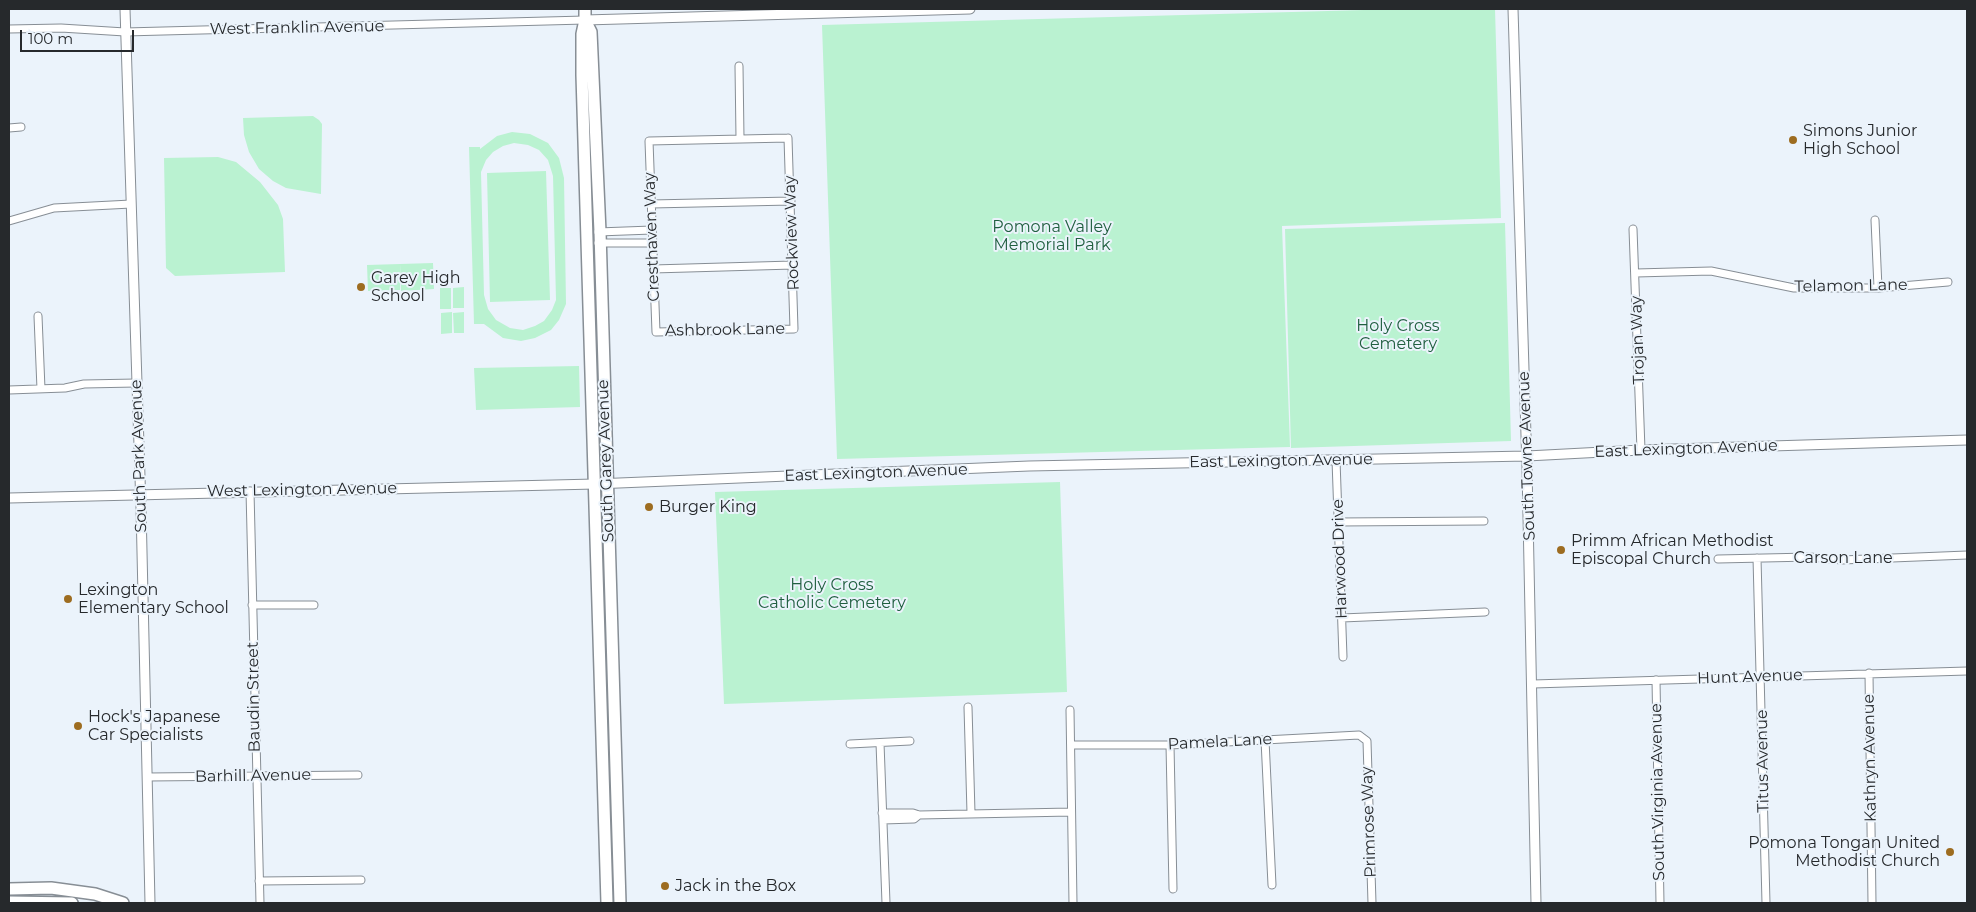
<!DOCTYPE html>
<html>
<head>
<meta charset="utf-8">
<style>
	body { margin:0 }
	#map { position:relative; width:1976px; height:912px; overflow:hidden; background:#ebf3fb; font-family:Montserrat,sans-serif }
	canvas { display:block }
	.frame { position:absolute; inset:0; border:10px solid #26292c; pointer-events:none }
	.scale { position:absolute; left:20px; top:30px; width:114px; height:22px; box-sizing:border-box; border:2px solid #26292c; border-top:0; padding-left:6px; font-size:15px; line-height:18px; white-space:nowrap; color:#26292c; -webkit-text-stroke:4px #ebf3fb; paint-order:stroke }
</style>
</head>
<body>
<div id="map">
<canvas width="1976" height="912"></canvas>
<div class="frame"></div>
<div class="scale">100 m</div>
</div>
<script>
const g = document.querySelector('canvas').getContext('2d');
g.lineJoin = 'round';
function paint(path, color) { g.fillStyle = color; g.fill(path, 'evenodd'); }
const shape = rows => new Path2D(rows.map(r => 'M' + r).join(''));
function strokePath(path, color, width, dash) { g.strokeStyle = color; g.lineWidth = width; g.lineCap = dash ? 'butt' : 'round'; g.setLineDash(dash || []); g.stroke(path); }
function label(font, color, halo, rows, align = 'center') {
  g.font = font + ' Montserrat,sans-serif'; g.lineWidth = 4; g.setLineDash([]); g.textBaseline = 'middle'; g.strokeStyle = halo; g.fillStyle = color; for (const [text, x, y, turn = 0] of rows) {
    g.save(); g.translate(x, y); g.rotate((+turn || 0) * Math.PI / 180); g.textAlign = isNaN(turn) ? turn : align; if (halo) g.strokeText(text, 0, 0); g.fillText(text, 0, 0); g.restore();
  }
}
const green = shape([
	[1400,9,1495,9,1501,218,1282,226,1290,447,837,459,822,25],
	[313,116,319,120,322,124,321,194,286,188,273,181,259,169,249,152,244,135,243,118],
	[512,132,530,134,548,143,559,158,564,178,566,304,559,320,551,330,535,338,521,341,503,338,484,324,474,324,469,147,480,147,480,149,497,136],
	[514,143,528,145,539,150,548,160,553,176,556,300,552,310,544,321,535,326,523,330,510,328,496,320,488,309,484,295,481,172,486,160,493,152,503,146],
	[218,157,236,162,260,182,278,205,283,219,285,272,175,276,166,268,164,158],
	[546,171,550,300,490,302,487,173],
	[1505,223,1511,441,1291,448,1285,229],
	[433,263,434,289,401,291,400,264],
	[400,264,400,290,368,291,367,265],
	[464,287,464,308,453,308,453,288],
	[440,288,451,288,451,309,440,309],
	[452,312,452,333,441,334,441,313],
	[464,312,464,333,454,333,453,313],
	[579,366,580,407,476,410,474,368],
	[1060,482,1067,692,724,704,715,492]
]);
const minor = shape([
	[9,29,61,28,125,32,585,20],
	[739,66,740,138],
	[9,128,21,127],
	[788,138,794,329,656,332,649,141,788,138],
	[651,204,791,201],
	[1875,220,1878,288],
	[9,221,54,208,131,204],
	[1633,229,1641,450],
	[598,232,652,230],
	[598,243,653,243],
	[653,269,793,265],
	[1636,273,1711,271,1794,288,1878,288,1948,282],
	[38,316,41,389],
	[9,390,65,388,84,384,136,383],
	[1336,460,1343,657],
	[250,491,260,903],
	[1338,522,1484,521],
	[1757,558,1766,903],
	[1718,559,1810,557,1842,560,1967,555],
	[252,605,314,605],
	[1342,618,1485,612],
	[1869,673,1872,903],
	[1656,680,1660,903],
	[1533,684,1967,671],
	[968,707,971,813],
	[1070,710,1073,903],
	[1265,740,1272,885],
	[880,743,886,903],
	[850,744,910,741],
	[1072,745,1170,745,1359,735,1367,741,1372,903],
	[1170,745,1173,889],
	[148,777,358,775],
	[882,813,913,813,919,815,1071,812],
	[883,820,914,819,919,815],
	[259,881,361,880]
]);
const tertiary = shape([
	[125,9,141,508,150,903],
	[1513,9,1527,468,1536,903],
	[585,20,970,9],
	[9,498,595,484,1029,466,1527,456,1641,450,1967,440]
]);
const primary = shape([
	[585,9,585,20,582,34,582,75,607,903],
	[585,20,591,32,600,232,620,903],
	[9,889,51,888,95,894,123,903],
	[9,902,72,903]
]);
const markers = [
	[1793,140,5,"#9d6c20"],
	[361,287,5,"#9d6c20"],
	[649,507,5,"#9d6c20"],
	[1561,550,5,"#9d6c20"],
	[68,599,5,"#9d6c20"],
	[78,726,5,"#9d6c20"],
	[1950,852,5,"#9d6c20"],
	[665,886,5,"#9d6c20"]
];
const streetNames = [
	["West Franklin Avenue",297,28,-1],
	["Rockview Way",792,233,-92],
	["Cresthaven Way",652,237,-92],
	["Telamon Lane",1851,286,-1],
	["Ashbrook Lane",725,330,-1],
	["Trojan Way",1638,340,-92],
	["East Lexington Avenue",1686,449,-2],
	["South Park Avenue",139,456,-92],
	["South Towne Avenue",1527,456,-92],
	["South Garey Avenue",606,461,-92],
	["East Lexington Avenue",1281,461,-1],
	["East Lexington Avenue",876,473,-2],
	["West Lexington Avenue",302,490,-1],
	["Carson Lane",1843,558],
	["Harwood Drive",1340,559,-92],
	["Hunt Avenue",1750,677,-2],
	["Baudin Street",254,697,-91],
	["Pamela Lane",1220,742,-3],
	["Kathryn Avenue",1870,758,-91],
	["Titus Avenue",1763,761,-91],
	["Barhill Avenue",253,776,-1],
	["South Virginia Avenue",1658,792,-91],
	["Primrose Way",1369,822,-92]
];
const poiNames = [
	["Simons Junior",1803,131],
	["High School",1803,149],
	["Garey High",371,278],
	["School",371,296],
	["Burger King",659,507],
	["Primm African Methodist",1571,541],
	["Episcopal Church",1571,559],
	["Lexington",78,590],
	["Elementary School",78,608],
	["Hock's Japanese",88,717],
	["Car Specialists",88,735],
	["Pomona Tongan United",1940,843,"right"],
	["Methodist Church",1940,861,"right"],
	["Jack in the Box",675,886]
];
const parkNames = [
	["Pomona Valley",1052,227],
	["Memorial Park",1052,245],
	["Holy Cross",1398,326],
	["Cemetery",1398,344],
	["Holy Cross",832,585],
	["Catholic Cemetery",832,603]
];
paint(green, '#baf2d1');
strokePath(minor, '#878e95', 9);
strokePath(tertiary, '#878e95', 11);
strokePath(primary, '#878e95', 14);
strokePath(minor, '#fff', 7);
strokePath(tertiary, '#fff', 9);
strokePath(primary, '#fff', 11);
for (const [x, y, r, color] of markers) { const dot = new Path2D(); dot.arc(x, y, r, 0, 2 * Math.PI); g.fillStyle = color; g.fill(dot); strokePath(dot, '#ebf3fb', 2); }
label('16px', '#26292c', '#ebf3fb', streetNames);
label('16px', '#26292c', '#ebf3fb', poiNames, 'left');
label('16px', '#205f40', '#ebf3fb', parkNames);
</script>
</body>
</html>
